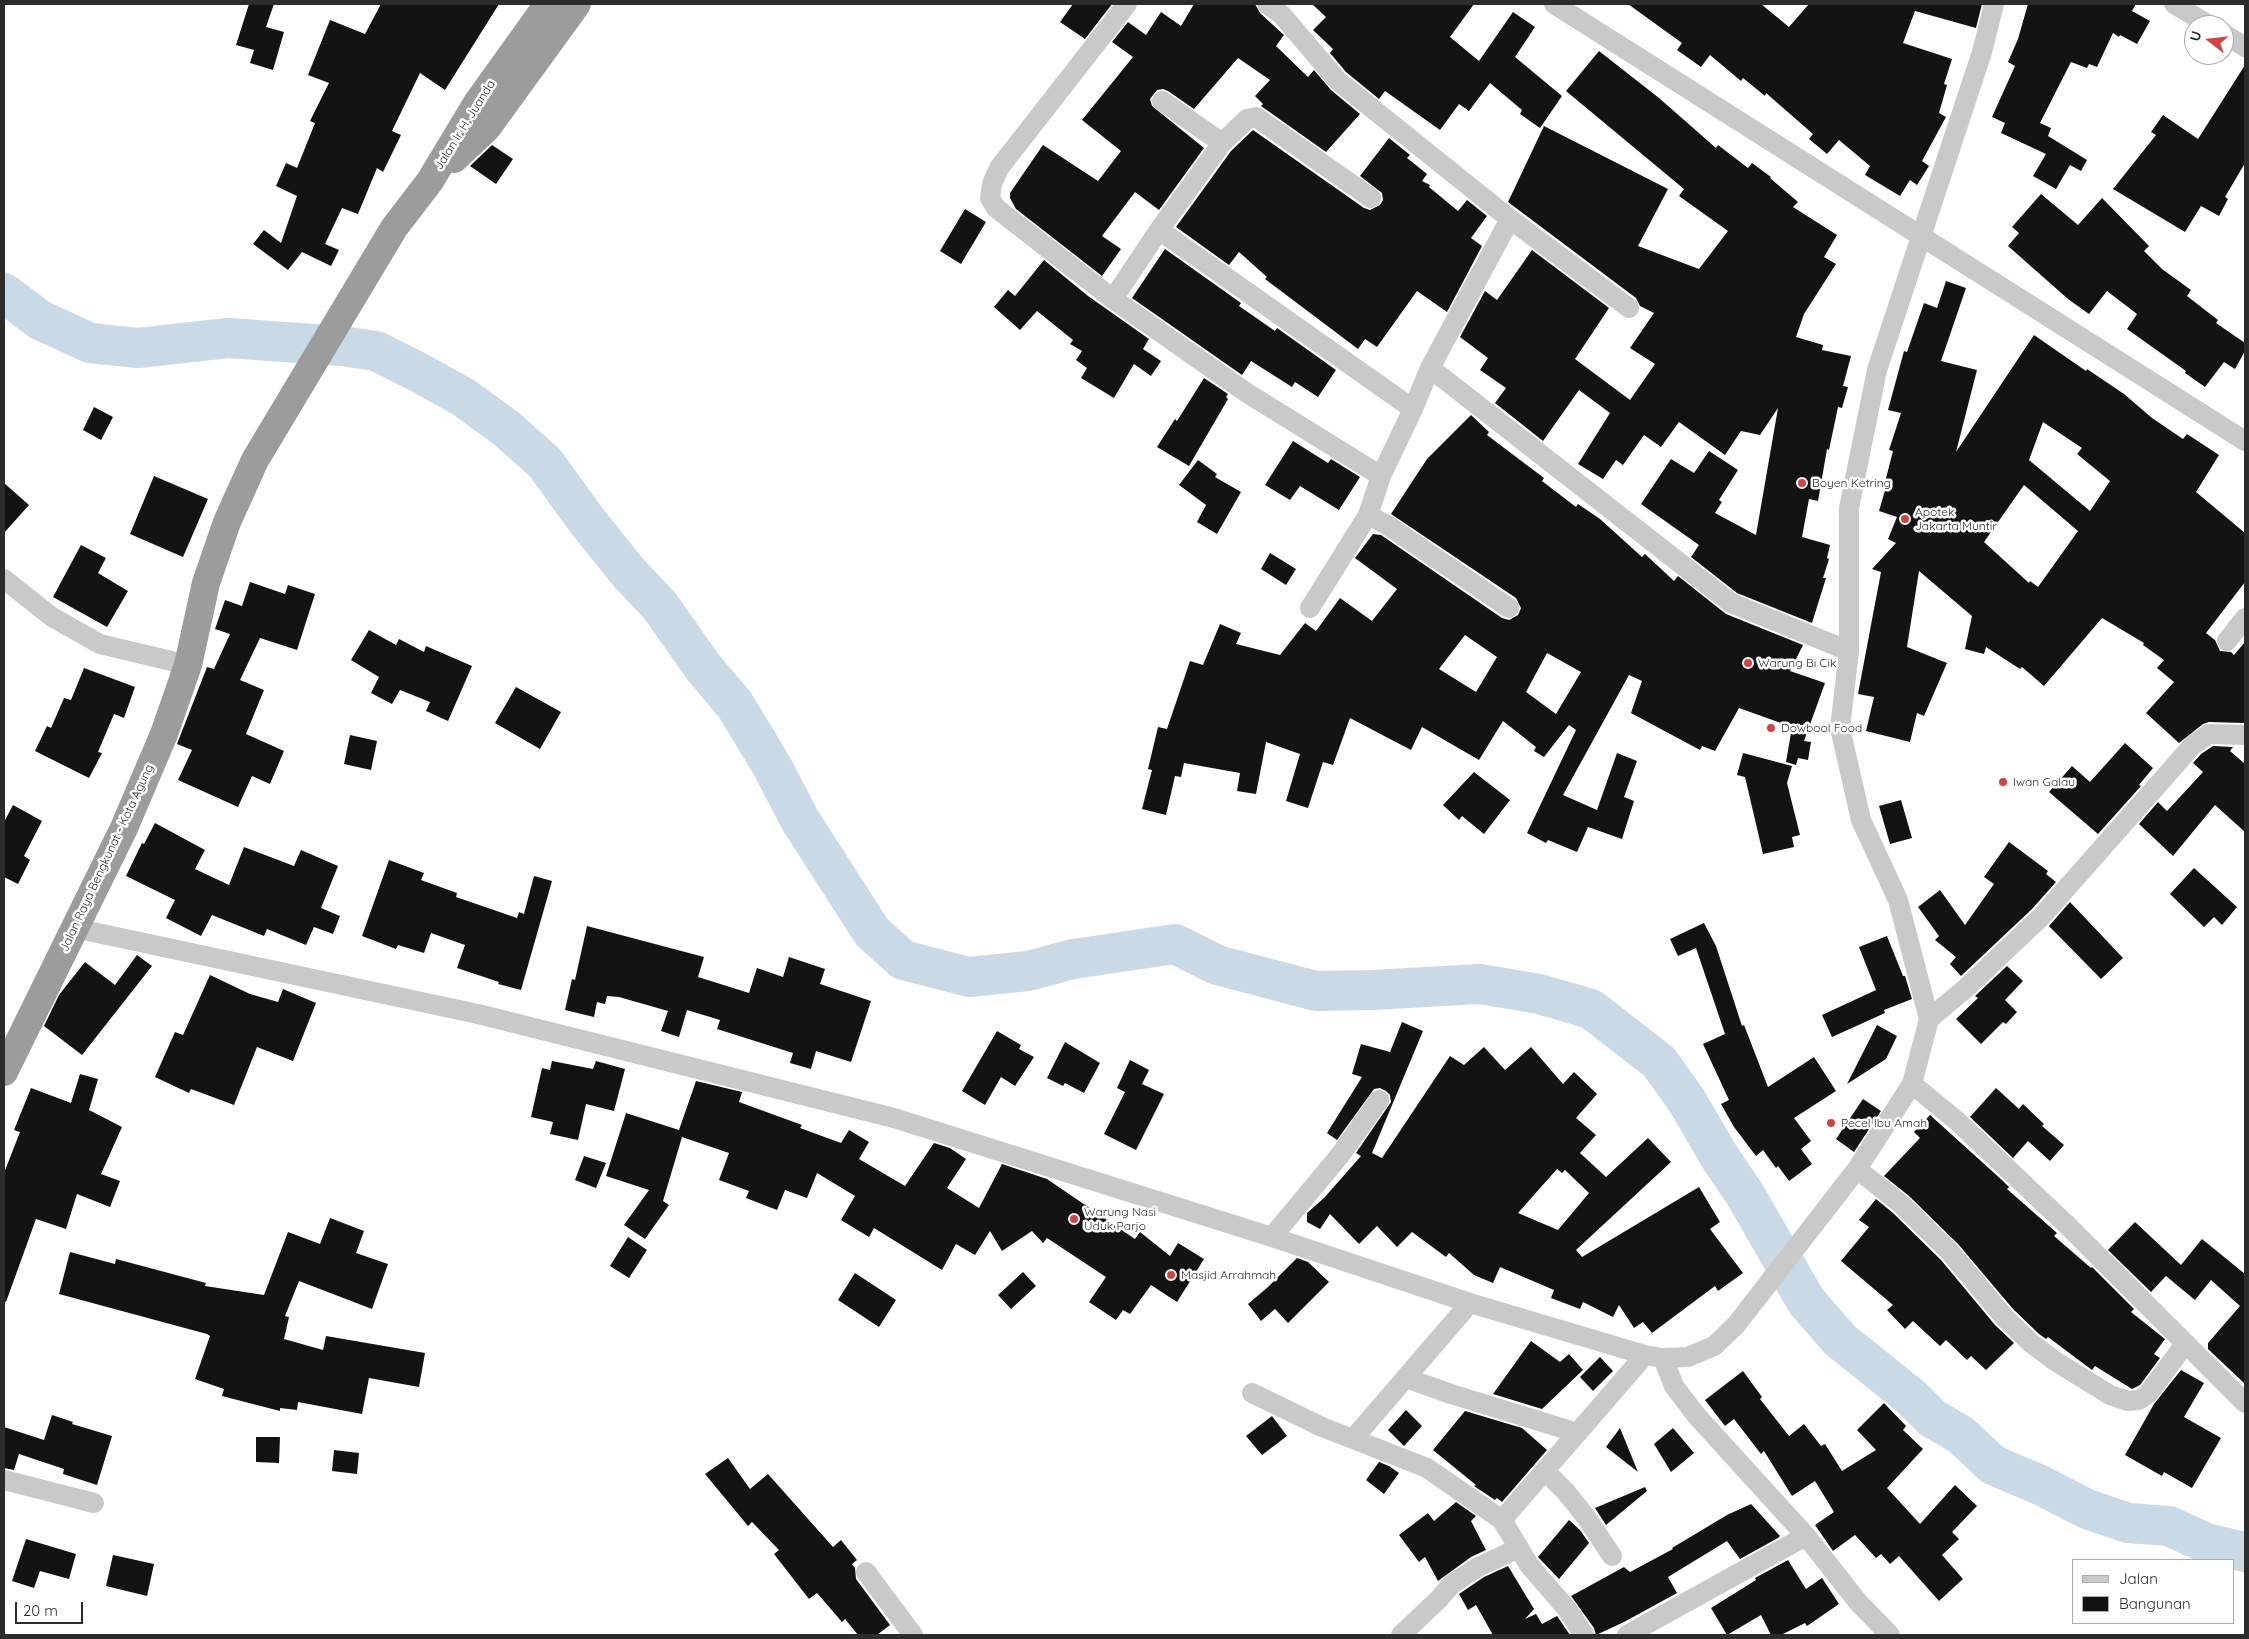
<!DOCTYPE html>
<html>
<head>
<meta charset="utf-8">
<style>
	body { margin:0 }
	#map { position:relative; width:2249px; height:1639px; overflow:hidden; background:#fff; font-family:Quicksand,sans-serif }
	canvas { display:block }
	.frame { position:absolute; inset:0; border:5px solid #2c2c2c; pointer-events:none }
	.legend { position:absolute; left:2072px; top:1559px; width:162px; height:65px; box-sizing:border-box; background:#fff; border:1px solid #ababab; margin:0; padding:6px 9px; list-style:none; font-size:15px; color:#2c2c2c }
	.legend li { display:flex; align-items:center; gap:10px; height:25px }
	.legend b { width:25px; border:1px solid #ababab }
	.north { position:absolute; left:2184px; top:15px; width:50px; height:50px; box-sizing:border-box; background:#fff; border:1px solid #ababab; border-radius:50%; rotate:286deg; font-size:14px; font-weight:700; line-height:20px; text-align:center; color:#2c2c2c }
	.north::after { content:''; display:block; margin:auto; width:18px; height:22px; background:#cf4343; clip-path:polygon(50% 0,100% 100%,50% 72%,0 100%) }
	.scale { position:absolute; left:15px; top:1602px; width:68px; height:22px; box-sizing:border-box; border:2px solid #2c2c2c; border-top:0; padding-left:6px; font-size:15px; line-height:18px; white-space:nowrap; color:#2c2c2c; -webkit-text-stroke:4px #fff; paint-order:stroke }
</style>
</head>
<body>
<div id="map">
<canvas width="2249" height="1639"></canvas>
<div class="frame"></div>
<ul class="legend">
<li><b style="height:6px;background:#c9c9c9"></b>Jalan</li>
<li><b style="height:14px;background:#131313"></b>Bangunan</li>
</ul>
<div class="north">U</div>
<div class="scale">20 m</div>
</div>
<script>
const g = document.querySelector('canvas').getContext('2d');
g.lineJoin = 'round';
const shape = rows => new Path2D(rows.map(r => 'M' + r).join(''));
function strokePath(path, color, width, dash) { g.strokeStyle = color; g.lineWidth = width; g.lineCap = dash ? 'butt' : 'round'; g.setLineDash(dash || []); g.stroke(path); }
function paint(path, color) { g.fillStyle = color; g.fill(path, 'evenodd'); }
function label(font, color, halo, rows, align = 'center') {
  g.font = font + ' Quicksand,sans-serif'; g.lineWidth = 5; g.setLineDash([]); g.textBaseline = 'middle'; g.strokeStyle = halo; g.fillStyle = color; for (const [text, x, y, turn = 0] of rows) {
    g.save(); g.translate(x, y); g.rotate((+turn || 0) * Math.PI / 180); g.textAlign = isNaN(turn) ? turn : align; if (halo) g.strokeText(text, 0, 0); g.fillText(text, 0, 0); g.restore();
  }
}
const river = shape([
	[4,293,40,320,90,343,138,348,228,338,342,346,376,351,418,372,463,397,507,429,545,463,587,521,628,572,660,606,703,667,735,705,772,766,800,820,872,932,903,960,969,977,1028,971,1073,959,1175,944,1217,965,1316,991,1372,990,1480,984,1539,994,1591,1009,1659,1062,1687,1101,1719,1156,1746,1196,1806,1301,1840,1340,1911,1397,1932,1418,1961,1435,1993,1465,2040,1485,2087,1509,2128,1523,2169,1526,2206,1543,2245,1552]
]);
const building = shape([
	[249,4,274,4,266,27,284,32,273,70,250,63,254,50,236,45],
	[381,4,499,4,445,90,420,73,392,131,401,135,383,172,377,168,358,214,342,208,325,244,339,250,331,266,302,252,288,270,253,244,264,230,281,243,297,196,276,186,286,163,297,168,315,123,310,121,329,83,308,75,330,20,365,34],
	[1073,4,1112,4,1085,39,1060,22],
	[1194,4,1255,4,1260,13,1284,35,1276,46,1308,77,1314,70,1331,90,1360,114,1326,152,1261,106,1263,104,1255,96,1270,80,1238,58,1194,109,1168,91,1163,89,1157,90,1150,99,1152,106,1204,148,1159,210,1135,192,1102,236,1121,249,1102,276,1016,209,1010,198,1010,193,1043,145,1098,181,1121,151,1082,120,1133,57,1112,42,1128,22,1146,35,1161,12,1181,26],
	[1312,4,1474,4,1450,37,1479,61,1513,12,1535,27,1515,57,1562,96,1540,128,1520,114,1522,110,1490,83,1469,111,1459,104,1440,130,1385,91,1379,99,1346,72,1330,53,1333,49,1313,30,1326,17],
	[1628,4,1761,4,1789,27,1809,4,1982,4,1976,28,1915,11,1903,43,1952,59,1944,84,1947,85,1939,113,1946,117,1922,161,1929,166,1917,185,1910,180,1900,196,1865,175,1870,166,1839,140,1827,154,1809,139,1813,134,1766,93,1765,96,1743,78,1741,81,1710,55,1701,67,1677,50,1682,43],
	[2028,4,2136,4,2132,11,2150,21,2137,44,2120,35,2119,37,2113,33,2097,67,2089,64,2087,68,2071,62,2040,123,2051,128,2048,136,2087,160,2081,171,2070,165,2056,189,2033,176,2046,154,2001,133,2005,123,1992,117,2015,66,2008,62,2018,39],
	[1599,51,1659,98,1716,148,1718,145,1748,168,1752,163,1771,177,1770,178,1798,202,1793,207,1837,235,1824,257,1836,264,1804,314,1796,337,1823,345,1822,350,1851,356,1843,386,1848,387,1842,408,1838,407,1829,450,1827,449,1818,501,1809,499,1802,537,1830,545,1827,558,1829,559,1823,578,1826,578,1812,623,1737,593,1691,557,1699,545,1641,504,1671,459,1694,473,1709,451,1738,470,1719,500,1722,502,1715,513,1756,535,1778,408,1760,435,1741,431,1725,455,1679,422,1661,447,1644,435,1623,465,1616,460,1603,479,1578,464,1610,413,1579,390,1543,441,1495,403,1506,388,1480,370,1488,358,1460,337,1485,291,1497,300,1532,250,1609,308,1575,359,1630,400,1655,364,1630,348,1654,313,1640,306,1636,298,1508,202,1544,126,1668,189,1638,246,1699,269,1728,231,1679,196,1684,189,1566,91],
	[2245,65,2245,163,2225,197,2228,199,2219,216,2201,206,2185,232,2113,189,2156,135,2151,132,2163,115,2198,139],
	[1253,130,1364,208,1370,210,1380,205,1383,200,1382,193,1360,176,1389,138,1410,155,1407,158,1427,174,1422,181,1430,185,1429,187,1458,211,1467,200,1487,216,1471,238,1482,246,1447,312,1417,291,1377,347,1365,339,1358,349,1265,279,1267,277,1239,252,1229,265,1176,227,1231,151],
	[492,145,513,159,496,184,470,166],
	[2041,194,2078,225,2102,198,2149,246,2144,251,2162,269,2191,290,2187,296,2218,320,2216,323,2245,343,2245,351,2235,369,2224,362,2205,387,2185,373,2186,371,2127,329,2137,314,2107,291,2089,314,2068,299,2008,246,2019,233,2012,227],
	[965,209,986,222,961,264,940,251],
	[1165,249,1241,303,1239,306,1275,331,1277,328,1336,370,1318,397,1295,382,1292,387,1251,361,1242,375,1132,298],
	[1044,260,1088,296,1149,339,1143,349,1161,361,1151,376,1134,364,1114,398,1081,378,1087,368,1076,360,1082,351,1070,344,1073,340,1037,311,1020,330,994,307,1008,290,1015,296],
	[1946,281,1966,288,1941,361,1977,370,1956,452,2034,335,2086,371,2087,369,2124,394,2152,418,2183,439,2187,434,2219,455,2196,492,2245,533,2245,582,2206,633,2215,640,2220,651,2231,652,2234,655,2245,642,2245,723,2209,722,2203,724,2179,743,2146,713,2174,682,2157,668,2164,660,2143,645,2144,643,2102,618,2044,686,2022,667,2020,669,1986,647,1984,654,1965,649,1972,616,1919,571,1907,647,1947,663,1924,716,1917,713,1910,742,1866,731,1874,697,1858,694,1881,572,1872,569,1896,543,1888,539,1897,517,1879,511,1886,487,1884,486,1893,451,1889,450,1901,413,1888,410,1904,351,1907,352,1924,303,1937,308],
	[2043,422,2082,448,2077,454,2110,481,2090,511,2029,460],
	[2024,485,2078,531,2038,587,2030,581,2029,583,1984,542],
	[1204,378,1228,394,1226,397,1228,399,1189,466,1157,447,1175,419,1177,421],
	[94,407,113,417,101,440,83,430],
	[1471,415,1489,432,1487,435,1544,478,1542,481,1576,507,1578,504,1600,519,1642,557,1645,554,1674,581,1678,576,1726,614,1803,645,1790,671,1825,683,1804,741,1811,742,1808,760,1798,758,1796,765,1786,762,1792,727,1739,708,1715,751,1702,746,1700,750,1631,713,1642,681,1629,675,1563,795,1597,810,1617,753,1637,761,1624,797,1634,801,1622,839,1588,827,1577,852,1548,840,1546,843,1527,833,1576,730,1569,725,1544,757,1534,751,1536,747,1503,721,1479,760,1422,727,1411,750,1350,718,1333,765,1323,762,1308,808,1286,801,1300,754,1266,742,1256,794,1237,791,1240,773,1184,763,1181,777,1175,776,1166,815,1142,809,1152,770,1148,769,1158,727,1167,729,1190,661,1203,665,1220,624,1241,633,1236,644,1280,655,1305,623,1316,631,1340,598,1372,621,1397,589,1355,558,1373,534,1381,535,1502,618,1509,620,1518,615,1521,608,1516,598,1391,514,1427,459],
	[1465,635,1497,657,1476,692,1439,669],
	[1547,653,1581,672,1556,714,1526,692],
	[1293,441,1328,463,1331,459,1360,477,1339,510,1300,486,1290,500,1265,485],
	[1198,460,1217,474,1215,477,1241,492,1217,534,1197,522,1206,505,1179,485],
	[154,476,208,499,183,557,130,534],
	[4,483,29,505,4,533],
	[81,545,106,558,98,573,128,591,107,627,53,597],
	[1270,553,1296,569,1286,585,1261,569],
	[250,582,285,594,288,585,315,594,297,650,260,638,240,680,264,690,246,734,284,751,270,784,252,776,238,807,178,780,192,750,177,744,207,667,214,669,230,634,215,629,225,600,242,606],
	[369,630,396,645,399,639,424,652,426,646,472,666,448,721,426,711,430,702,400,690,392,704,371,693,379,677,351,660],
	[84,668,135,687,124,718,114,714,98,752,102,753,89,778,35,751,47,726,51,728,64,698,71,700],
	[516,687,561,712,540,749,495,723],
	[350,735,377,741,371,770,344,764],
	[2125,743,2153,768,2139,785,2141,786,2098,834,2049,792,2072,766,2090,782],
	[2213,746,2233,747,2230,751,2245,764,2245,832,2215,805,2173,856,2139,824,2158,802,2167,811,2203,772,2193,763,2201,754],
	[1743,753,1792,766,1787,783,1800,835,1792,837,1794,847,1763,854,1745,777,1737,775],
	[1474,772,1510,800,1484,834,1462,816,1459,820,1443,805],
	[1901,800,1912,838,1890,844,1879,806],
	[13,805,42,821,24,856,30,860,18,884,4,877,4,822],
	[155,823,205,850,195,869,229,885,244,847,294,866,301,850,338,866,321,908,340,916,333,934,314,927,306,945,267,929,264,936,212,915,201,936,166,918,175,900,126,876,142,843,144,844],
	[2009,842,2048,871,2046,874,2056,882,2032,909,1961,976,1950,964,1956,957,1935,940,1939,936,1918,907,1940,890,1965,925,1994,884,1984,877],
	[389,860,424,873,421,880,457,893,456,897,517,918,519,912,524,914,534,876,552,881,521,990,498,984,499,982,457,968,465,945,431,933,424,953,398,945,396,949,362,936],
	[2194,868,2237,907,2222,925,2214,917,2204,927,2170,894],
	[2070,902,2123,958,2101,979,2049,926],
	[1704,923,1716,946,1742,1026,1744,1025,1768,1087,1814,1057,1836,1091,1794,1118,1811,1141,1801,1149,1812,1164,1789,1181,1778,1166,1776,1168,1763,1150,1756,1156,1734,1127,1721,1104,1729,1100,1703,1044,1725,1034,1696,948,1678,956,1670,939],
	[587,926,704,957,698,977,749,993,757,968,783,977,789,957,825,969,820,984,871,1001,851,1062,816,1051,811,1069,790,1063,793,1053,717,1029,720,1020,687,1010,679,1037,661,1031,668,1011,619,997,607,996,605,1004,597,1002,594,1017,565,1010,572,979,575,980],
	[1887,936,1903,976,1905,976,1912,999,1884,1010,1885,1013,1832,1037,1822,1015,1876,990,1859,947],
	[137,955,152,966,82,1055,44,1026,59,995,85,962,115,985],
	[2007,966,2023,981,2005,1000,2017,1012,2006,1024,2003,1022,1981,1044,1956,1019,1978,998,1975,996],
	[210,975,250,994,278,1002,283,989,316,1003,293,1061,257,1047,234,1105,191,1089,189,1093,155,1077,175,1032,183,1035],
	[1402,1022,1423,1031,1372,1153,1382,1158,1450,1056,1464,1065,1484,1047,1505,1070,1531,1047,1563,1084,1574,1072,1597,1094,1576,1118,1596,1135,1580,1153,1606,1177,1648,1138,1671,1162,1576,1250,1582,1257,1699,1187,1720,1222,1710,1229,1743,1273,1718,1291,1715,1286,1652,1333,1643,1322,1634,1328,1619,1305,1613,1317,1583,1302,1580,1309,1551,1298,1554,1290,1500,1267,1493,1283,1474,1275,1449,1253,1446,1257,1412,1232,1397,1247,1377,1226,1359,1244,1330,1214,1320,1229,1307,1222,1307,1213,1324,1198,1361,1156,1356,1153,1391,1102,1390,1095,1386,1091,1380,1088,1374,1089,1337,1140,1327,1133,1362,1077,1352,1074,1361,1044,1390,1052],
	[1557,1169,1562,1173,1565,1170,1589,1193,1558,1230,1518,1213],
	[1877,1025,1897,1036,1886,1059,1847,1084],
	[997,1031,1021,1045,1019,1049,1034,1057,1015,1086,1001,1077,985,1105,962,1091],
	[1065,1042,1100,1063,1084,1093,1065,1083,1063,1086,1047,1078],
	[1130,1060,1149,1070,1142,1084,1164,1094,1136,1150,1104,1134,1125,1092,1117,1088],
	[552,1061,593,1069,596,1061,625,1069,614,1111,586,1104,578,1140,550,1134,553,1122,531,1117,542,1068,550,1070],
	[80,1074,98,1079,89,1110,122,1127,101,1174,120,1181,110,1207,77,1194,66,1229,36,1219,6,1302,4,1301,4,1173,20,1132,14,1130,31,1088,71,1103],
	[696,1081,742,1092,739,1102,802,1125,800,1128,841,1143,849,1130,869,1142,859,1159,905,1186,934,1143,950,1148,966,1159,947,1188,979,1208,1002,1164,1047,1179,1135,1239,1140,1232,1170,1256,1178,1243,1204,1259,1177,1302,1151,1285,1130,1314,1123,1310,1116,1320,1089,1302,1106,1277,1047,1238,1043,1243,1032,1231,1002,1251,990,1231,975,1255,956,1244,942,1270,874,1228,869,1237,841,1220,855,1196,817,1173,807,1198,785,1190,777,1210,746,1198,749,1191,719,1180,729,1153,682,1137,663,1201,669,1205,645,1239,624,1225,649,1190,606,1176,626,1113,679,1130],
	[1996,1088,2019,1109,2023,1104,2044,1124,2042,1126,2064,1145,2050,1161,2028,1141,2013,1158,1970,1117],
	[1863,1099,1881,1111,1854,1152,1836,1139],
	[1930,1115,2003,1181,2009,1187,2007,1189,2057,1233,2054,1236,2091,1268,2092,1267,2134,1309,2131,1312,2165,1339,2154,1354,2160,1358,2140,1385,2132,1389,2095,1366,2092,1370,2048,1337,2046,1339,2039,1334,2013,1309,1958,1244,1909,1196,1884,1176,1920,1138,1914,1132],
	[584,1156,606,1163,596,1188,575,1180],
	[1876,1199,1893,1213,1941,1260,1995,1325,2014,1343,1986,1370,1971,1356,1967,1360,1946,1340,1940,1346,1913,1321,1905,1329,1887,1310,1893,1305,1841,1261,1869,1227,1859,1220],
	[330,1218,364,1231,356,1253,388,1264,372,1309,299,1281,285,1316,289,1317,284,1339,323,1350,326,1336,425,1353,419,1387,369,1378,362,1414,298,1402,297,1410,280,1408,280,1411,222,1396,224,1389,195,1379,210,1336,207,1334,59,1294,70,1252,115,1264,116,1259,206,1283,205,1286,264,1295,288,1232,320,1244],
	[2135,1222,2181,1265,2202,1239,2245,1274,2245,1384,2208,1349,2208,1343,2240,1306,2211,1280,2195,1300,2166,1276,2151,1292,2108,1250],
	[628,1237,647,1250,629,1278,610,1266],
	[1297,1258,1308,1262,1329,1282,1288,1323,1275,1309,1261,1321,1248,1304,1268,1287],
	[1023,1272,1036,1286,1011,1309,998,1295],
	[855,1273,896,1300,879,1327,838,1300],
	[1531,1341,1560,1362,1569,1354,1583,1370,1542,1409,1493,1394],
	[1600,1357,1613,1371,1593,1391,1580,1377],
	[2181,1370,2204,1383,2184,1417,2221,1438,2192,1488,2164,1472,2162,1476,2125,1455,2154,1404],
	[1743,1371,1762,1397,1760,1399,1789,1436,1804,1424,1821,1446,1825,1444,1842,1471,1876,1450,1857,1430,1884,1403,1906,1426,1903,1430,1923,1449,1887,1488,1920,1524,1955,1485,1977,1506,1952,1532,1959,1539,1942,1555,1963,1579,1939,1601,1899,1556,1890,1564,1881,1554,1876,1558,1855,1535,1833,1551,1815,1525,1834,1512,1815,1481,1792,1496,1764,1451,1761,1454,1734,1419,1725,1426,1705,1400],
	[1406,1410,1422,1426,1404,1446,1388,1430],
	[1465,1411,1522,1428,1547,1450,1502,1502,1497,1498,1495,1500,1474,1486,1476,1485,1433,1450],
	[52,1415,73,1422,72,1424,112,1436,97,1485,63,1474,64,1469,19,1454,14,1470,4,1468,4,1427,44,1440],
	[1272,1416,1287,1436,1262,1455,1246,1436],
	[1620,1428,1638,1472,1606,1447],
	[1673,1428,1694,1453,1671,1472,1654,1444],
	[256,1437,280,1437,279,1463,256,1462],
	[334,1450,359,1453,357,1474,332,1471],
	[728,1458,750,1489,768,1474,833,1547,841,1540,857,1560,852,1564,855,1568,856,1579,890,1625,877,1635,858,1635,845,1619,842,1622,817,1593,809,1599,774,1554,779,1550,752,1522,748,1526,705,1474],
	[1379,1462,1389,1466,1399,1473,1384,1494,1366,1480],
	[1645,1487,1647,1491,1606,1525,1595,1508],
	[1456,1502,1476,1516,1471,1521,1486,1550,1471,1557,1438,1581,1425,1557,1419,1562,1399,1535,1428,1513,1434,1521],
	[1751,1504,1780,1536,1778,1538,1740,1559,1727,1541,1668,1577,1677,1593,1624,1622,1596,1635,1594,1628,1571,1596,1624,1567,1630,1572,1673,1549,1672,1548,1727,1515],
	[1569,1520,1580,1530,1589,1543,1559,1579,1538,1557],
	[26,1539,76,1554,69,1579,40,1571,34,1588,12,1581],
	[113,1555,154,1564,147,1596,106,1586],
	[1788,1560,1806,1589,1822,1578,1839,1604,1807,1626,1805,1623,1781,1635,1771,1635,1761,1615,1727,1635,1711,1608,1756,1580,1755,1578],
	[1508,1566,1534,1609,1525,1619,1536,1614,1542,1624,1557,1616,1570,1635,1493,1635,1476,1605,1468,1610,1459,1594,1484,1577]
]);
const minor = shape([
	[1127,4,999,168,992,184,990,198,996,208,1113,299,1247,393,1381,476],
	[1267,4,1282,15,1338,81,1510,219,1629,308],
	[1554,4,2245,441],
	[2174,4,2209,25],
	[2224,34,2245,47],
	[1222,143,1247,119,1256,117,1371,198],
	[1159,230,1222,143,1162,101],
	[1113,299,1159,230,1413,409],
	[1430,368,1731,603,1849,651],
	[1368,515,1387,525,1509,608],
	[4,579,52,617,100,644,188,665],
	[1310,608,1368,515,1381,476,1413,409,1430,368,1510,219],
	[2227,641,2245,618],
	[74,928,478,1014,894,1118,1272,1237,1470,1303,1645,1355,1663,1358,1688,1357,1714,1346,1736,1325,1857,1169,1912,1084,1929,1019,1898,900,1861,820,1840,728,1849,651,1849,508,1877,370,1982,52,1994,4],
	[1929,1019,1965,989,2041,917,2193,745,2209,734,2245,735],
	[1912,1084,1957,1121,2066,1224,2245,1403],
	[1857,1169,1901,1204,1950,1252,2004,1317,2031,1343,2055,1361,2110,1395,2128,1401,2139,1400,2148,1394,2185,1344],
	[1272,1237,1341,1154,1379,1100],
	[1663,1358,1674,1386,1696,1415,1806,1536,1858,1602,1890,1635],
	[1406,1378,1451,1394,1578,1433],
	[1252,1393,1322,1427,1353,1439,1470,1303],
	[1353,1439,1427,1468,1502,1520,1529,1565,1567,1609,1584,1635],
	[1545,1471,1566,1492,1586,1517,1612,1556],
	[4,1480,94,1503],
	[1502,1520,1645,1355],
	[866,1572,913,1635],
	[1401,1635,1439,1599,1451,1585,1478,1567,1519,1548],
	[1627,1635,1806,1536]
]);
const trunk = shape([
	[454,159,487,128,577,4],
	[4,1072,124,828,164,734,188,665,206,583,227,522,255,460,394,228,430,181,477,103,548,4]
]);
const markers = [
	[1802,483,5,"#cf4343"],
	[1905,519,5,"#cf4343"],
	[1748,663,5,"#cf4343"],
	[1771,728,5,"#cf4343"],
	[2003,782,5,"#cf4343"],
	[1831,1123,5,"#cf4343"],
	[1074,1219,5,"#cf4343"],
	[1171,1275,5,"#cf4343"]
];
const streetNames = [
	["Jalan Ir. H. Juanda",465,125,-58],
	["Jalan Raya Bengkunat - Kota Agung",107,858,-65]
];
const poiNames = [
	["Boyen Ketring",1812,483],
	["Apotek",1915,512],
	["Jakarta Muntir",1915,526],
	["Warung Bi Cik",1758,663],
	["Dowbool Food",1781,728],
	["Iwan Galau",2013,782],
	["Pecel Ibu Amah",1841,1123],
	["Warung Nasi",1084,1212],
	["Uduk Parjo",1084,1226],
	["Masjid Arrahmah",1181,1275]
];
strokePath(river, '#c9d9e6', 40);
paint(building, '#131313');
strokePath(minor, '#c9c9c9', 20);
strokePath(trunk, '#9c9c9c', 28);
for (const [x, y, r, color] of markers) { const dot = new Path2D(); dot.arc(x, y, r, 0, 2 * Math.PI); g.fillStyle = color; g.fill(dot); strokePath(dot, '#fff', 2); }
label('12px', '#2c2c2c', '#fff', streetNames);
label('12px', '#2c2c2c', '#fff', poiNames, 'left');
</script>
</body>
</html>
